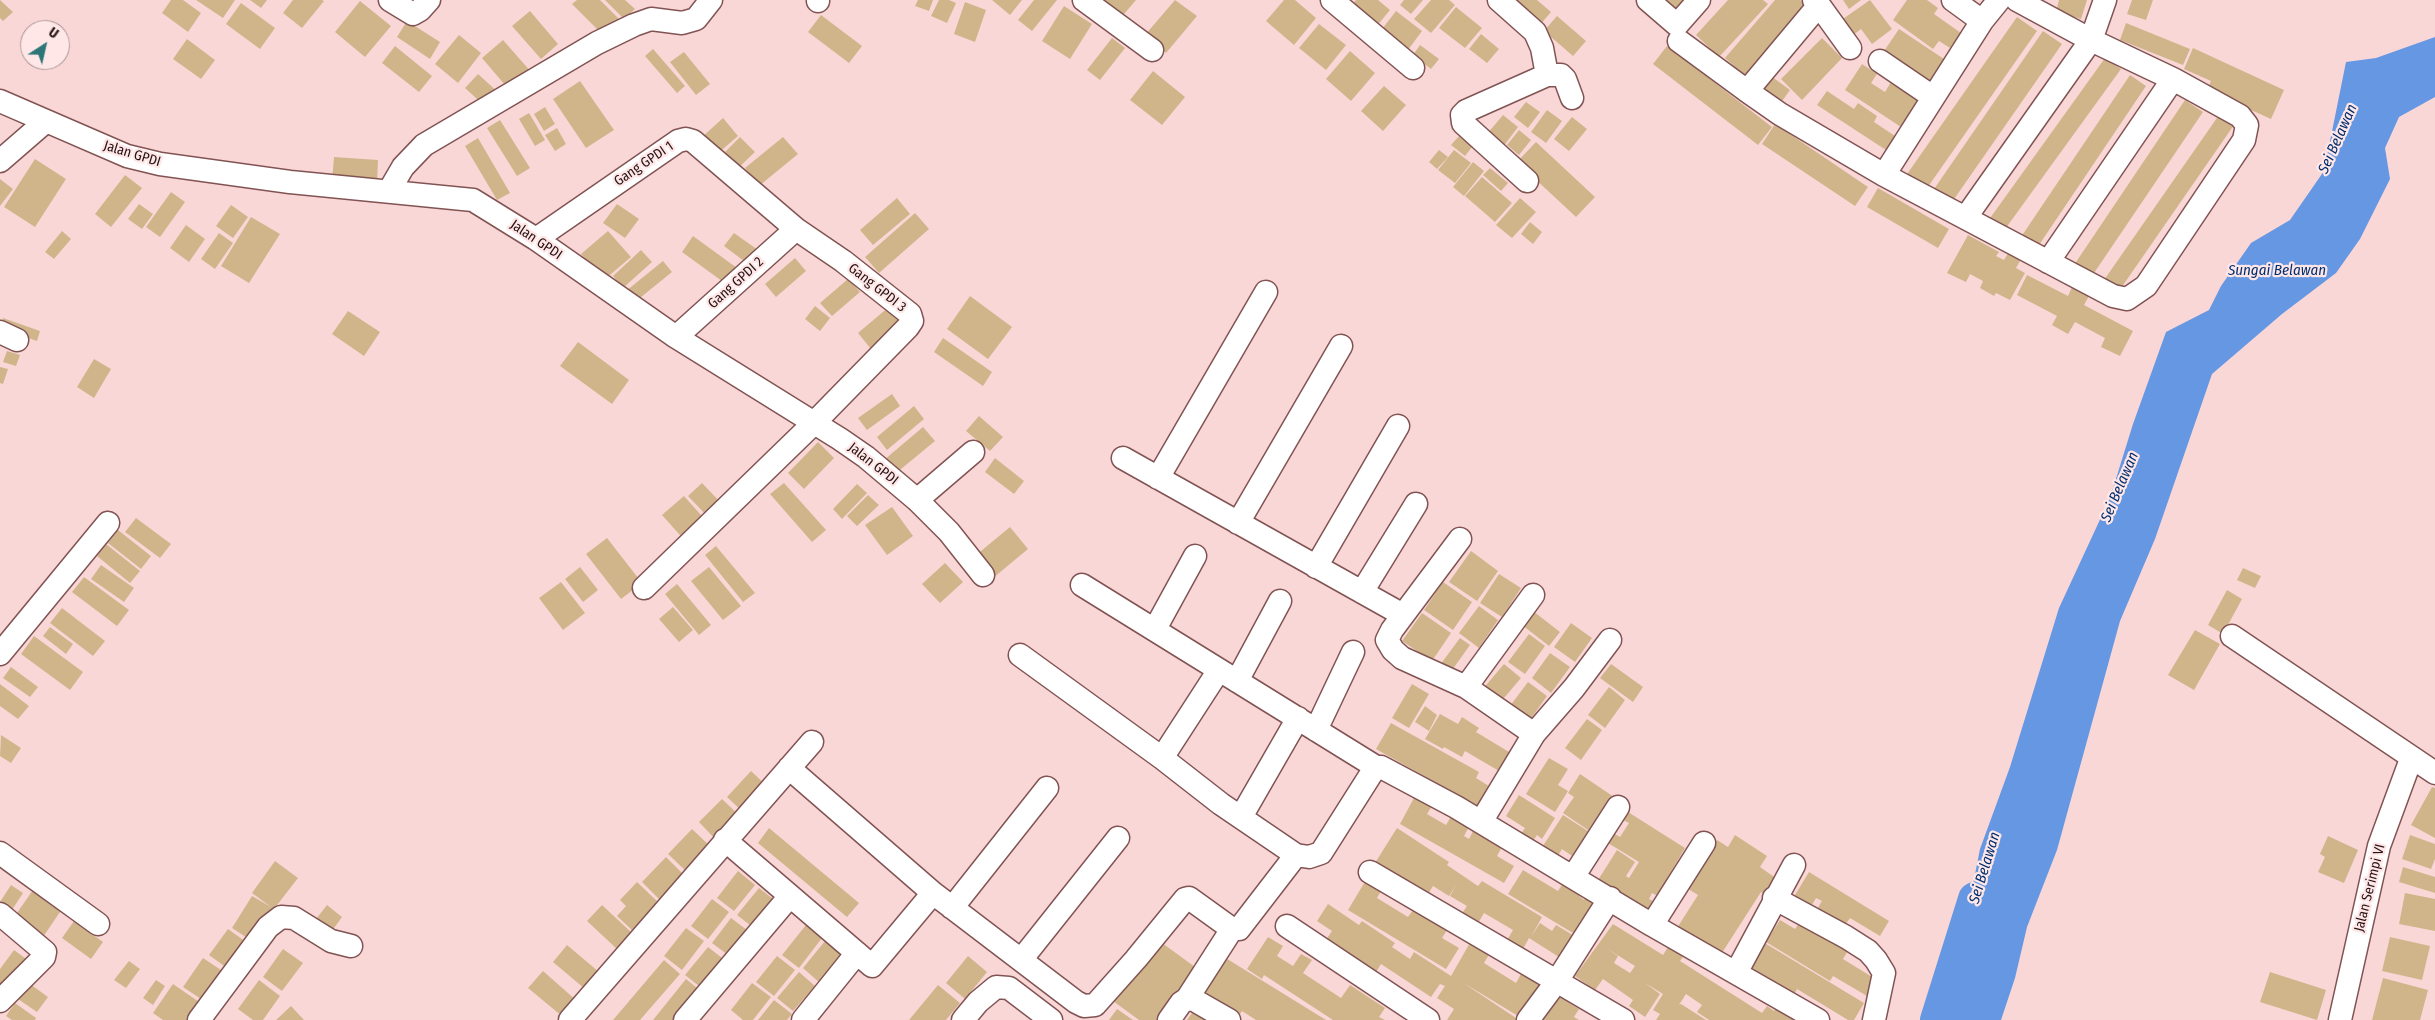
<!DOCTYPE html>
<html>
<head>
<meta charset="utf-8">
<style>
	body { margin:0 }
	#map { position:relative; width:2435px; height:1020px; overflow:hidden; background:#fad7d7; font-family:"Fira Sans Condensed",sans-serif }
	canvas { display:block }
	.north { position:absolute; left:20px; top:20px; width:50px; height:50px; box-sizing:border-box; background:#ffe7e7; border:1px solid #a89292; border-radius:50%; rotate:35deg; font-size:14px; font-weight:700; line-height:20px; text-align:center; color:#261213 }
	.north::after { content:''; display:block; margin:auto; width:18px; height:22px; background:#2c7678; clip-path:polygon(50% 0,100% 100%,50% 72%,0 100%) }
</style>
</head>
<body>
<div id="map">
<canvas width="2435" height="1020"></canvas>
<div class="north">U</div>
</div>
<script>
const g = document.querySelector('canvas').getContext('2d');
g.lineJoin = 'round';
function paint(path, color) { g.fillStyle = color; g.fill(path, 'evenodd'); }
const shape = rows => new Path2D(rows.map(r => 'M' + r).join(''));
function strokePath(path, color, width, dash) { g.strokeStyle = color; g.lineWidth = width; g.lineCap = dash ? 'butt' : 'round'; g.setLineDash(dash || []); g.stroke(path); }
function label(font, color, halo, rows, align = 'center') {
  g.font = font + ' "Fira Sans Condensed",sans-serif'; g.lineWidth = 4.5; g.setLineDash([]); g.textBaseline = 'middle'; g.strokeStyle = halo; g.fillStyle = color; for (const [text, x, y, turn = 0] of rows) {
    g.save(); g.translate(x, y); g.rotate((+turn || 0) * Math.PI / 180); g.textAlign = isNaN(turn) ? turn : align; if (halo) g.strokeText(text, 0, 0); g.fillText(text, 0, 0); g.restore();
  }
}
const water = shape([
	[2435,37,2435,97,2399,117,2385,148,2390,179,2360,239,2336,273,2282,314,2212,374,2155,539,2120,621,2057,850,2027,927,2015,978,2001,1020,1941,1020,1959,955,1980,849,2010,767,2059,608,2110,498,2133,424,2166,332,2209,310,2221,286,2251,243,2290,220,2324,171,2346,62,2376,58]
]);
const river = shape([
	[1937,1020,1975,899]
]);
const building = shape([
	[0,0,13,12,3,21,0,18],
	[171,0,183,0,201,13,188,32,162,13],
	[196,0,235,0,223,18],
	[250,0,267,0,261,8],
	[293,0,322,0,324,1,302,28,283,13],
	[577,0,600,0,619,19,603,35,572,4],
	[605,0,625,0,635,9,624,19],
	[918,0,933,0,929,11,915,6],
	[939,0,949,0,956,3,947,23,931,16],
	[992,0,1022,0,1010,15],
	[1034,0,1057,0,1032,31,1018,20],
	[1097,0,1136,0,1119,20],
	[1175,0,1197,16,1166,53,1145,35],
	[1284,0,1295,0,1316,18,1294,45,1266,21],
	[1356,0,1378,0,1390,10,1376,27,1350,7],
	[1404,0,1423,0,1411,14,1400,5],
	[1431,0,1449,0,1455,5,1431,33,1414,19],
	[1512,0,1537,0,1551,12,1539,26],
	[1660,0,1689,0,1675,14],
	[1728,0,1763,0,1768,4,1719,57,1696,35],
	[1775,0,1800,0,1808,7,1747,78,1725,58],
	[1843,0,1861,0,1849,9],
	[1870,0,1892,29,1872,44,1861,29,1852,36,1840,21],
	[1907,0,1927,0,1938,8,1934,14,1961,33,1950,48,1939,41,1933,49,1893,20],
	[2059,0,2087,0,2081,19,2056,11],
	[2132,0,2153,0,2146,20,2127,14],
	[360,1,391,26,365,57,335,32],
	[965,2,986,10,975,42,954,34],
	[241,3,275,28,260,49,226,24],
	[1064,6,1092,24,1070,59,1042,41],
	[1456,7,1482,28,1465,48,1439,28],
	[530,11,558,44,541,59,512,26],
	[1396,11,1422,31,1405,54,1379,33],
	[821,15,862,46,849,63,808,32],
	[1557,16,1586,41,1573,56,1544,31],
	[2017,17,2037,31,1925,191,1905,177],
	[407,21,440,42,430,59,397,37],
	[2126,23,2190,49,2183,65,2120,40],
	[1319,24,1346,45,1326,70,1299,48],
	[1899,29,1944,59,1928,84,1882,54],
	[2043,31,2062,44,1950,205,1932,192],
	[1481,34,1499,49,1487,63,1469,49],
	[459,35,481,53,458,83,435,64],
	[1112,38,1125,48,1100,80,1087,70],
	[1822,38,1842,58,1802,100,1781,79],
	[187,39,215,60,201,79,173,59],
	[503,40,532,73,511,92,482,58],
	[1420,45,1439,59,1431,69,1413,55],
	[395,46,432,76,419,92,382,63],
	[1667,46,1772,127,1758,145,1653,64],
	[2193,48,2284,90,2271,119,2207,90,2211,81,2184,69],
	[653,49,685,86,677,93,645,56],
	[1350,51,1375,73,1351,101,1326,79],
	[684,52,710,84,696,95,670,62],
	[2105,58,2121,69,2003,232,1988,221],
	[1862,64,1877,74,1871,83,1885,92,1891,82,1922,101,1904,129,1845,90],
	[1153,71,1185,97,1162,125,1130,100],
	[478,74,500,94,487,108,465,88],
	[2130,75,2146,86,2037,248,2021,237],
	[1771,76,1790,90,1780,104,1761,89],
	[580,81,614,130,586,148,553,99],
	[1384,86,1406,105,1383,131,1361,111],
	[1827,91,1854,109,1858,103,1877,116,1874,122,1898,138,1889,152,1817,105],
	[2185,100,2203,112,2092,276,2074,265],
	[1526,102,1540,112,1528,128,1514,117],
	[545,107,555,124,544,131,534,114],
	[1547,110,1562,121,1546,143,1531,132],
	[529,113,545,140,535,146,519,119],
	[1503,115,1518,127,1503,147,1487,134],
	[2219,115,2234,125,2119,291,2104,280],
	[1572,117,1587,129,1569,151,1554,139],
	[723,118,738,136,716,155,701,138],
	[500,120,530,168,517,176,487,128],
	[1775,124,1868,187,1855,206,1762,144],
	[557,128,566,144,555,151,545,135],
	[1519,130,1531,140,1519,155,1507,145],
	[1459,136,1472,147,1465,156,1451,145],
	[740,137,755,152,733,173,718,159],
	[783,137,798,154,759,186,745,168],
	[478,138,510,193,497,200,465,146],
	[1536,142,1595,197,1576,217,1517,162],
	[1439,150,1448,157,1437,169,1429,162],
	[1454,150,1471,163,1455,183,1438,170],
	[334,157,378,160,377,184,332,182],
	[35,159,66,179,35,227,4,207],
	[1473,162,1484,171,1464,196,1453,187],
	[1490,168,1508,183,1501,191,1483,175],
	[125,175,142,188,111,227,95,214],
	[1482,177,1512,203,1495,222,1465,196],
	[0,179,13,189,0,206],
	[1878,188,1949,229,1938,248,1867,207],
	[171,192,185,202,160,237,146,227],
	[897,198,910,214,873,245,860,230],
	[1520,198,1536,212,1512,238,1496,225],
	[139,204,153,214,142,229,128,219],
	[617,204,639,219,625,238,603,223],
	[231,205,248,217,233,238,216,226],
	[915,213,929,229,879,273,865,257],
	[251,217,280,234,249,283,221,266],
	[1530,222,1542,232,1533,244,1521,234],
	[186,225,205,239,189,262,170,248],
	[62,231,71,239,54,259,45,252],
	[608,231,631,257,604,280,581,254],
	[219,233,233,243,215,269,201,259],
	[734,233,758,250,748,264,724,246],
	[1968,235,1999,252,1996,256,2004,260,2009,252,2021,259,2016,268,2025,273,2010,300,1996,293,1994,296,1980,288,1983,281,1970,274,1966,282,1947,273],
	[693,236,737,268,726,284,682,252],
	[641,250,652,262,623,288,613,276],
	[795,258,806,271,776,297,765,284],
	[663,261,672,272,635,302,626,291],
	[2027,275,2068,296,2073,285,2090,294,2084,305,2133,331,2120,356,2101,347,2105,338,2075,322,2068,334,2052,325,2057,316,2017,295],
	[848,279,860,292,832,316,820,303],
	[970,296,1012,327,988,359,947,329],
	[815,306,830,318,820,331,805,319],
	[890,306,907,327,875,354,858,333],
	[348,311,380,332,364,356,332,334],
	[3,318,40,331,37,341,0,328],
	[943,338,992,372,983,386,934,352],
	[578,342,629,380,612,404,560,366],
	[7,351,20,355,16,366,3,362],
	[94,359,111,369,94,398,77,387],
	[0,367,8,369,3,384,0,383],
	[892,394,900,406,867,430,858,418],
	[914,406,924,419,887,450,877,437],
	[979,416,1003,437,990,451,966,431],
	[923,427,935,441,895,474,884,460],
	[818,442,834,458,804,489,788,473],
	[995,458,1024,481,1014,494,985,472],
	[702,483,723,505,709,518,688,496],
	[784,483,826,530,812,542,770,494],
	[857,484,867,493,842,519,833,509],
	[868,495,879,505,857,526,847,516],
	[684,496,709,524,687,543,662,515],
	[892,507,913,536,887,555,865,525],
	[136,518,171,544,160,558,125,532],
	[1010,527,1028,549,993,578,975,556],
	[118,530,151,556,141,569,108,543],
	[607,538,642,583,621,599,586,554],
	[106,544,140,571,130,583,97,556],
	[716,546,755,593,743,602,705,555],
	[1471,551,1498,571,1477,601,1449,582],
	[945,563,963,582,940,603,922,584],
	[101,565,134,588,124,602,91,579],
	[580,567,598,590,583,602,565,579],
	[709,567,741,606,723,620,691,581],
	[2243,568,2261,576,2255,588,2237,580],
	[1499,574,1521,588,1502,617,1480,603],
	[84,577,129,610,117,626,72,592],
	[561,582,585,613,563,630,539,598],
	[1443,582,1472,602,1453,630,1424,610],
	[677,584,711,625,699,635,665,594],
	[2227,590,2242,599,2223,634,2208,625],
	[1479,606,1498,620,1479,648,1459,633],
	[673,607,693,630,679,642,659,619],
	[62,608,105,641,93,656,50,623],
	[1533,611,1560,632,1549,646,1522,625],
	[1422,613,1451,633,1432,661,1402,641],
	[1571,623,1592,638,1575,662,1554,647],
	[50,627,73,644,66,654,43,636],
	[2195,630,2220,644,2194,690,2168,675],
	[1529,634,1545,646,1525,674,1508,662],
	[34,636,83,672,70,690,21,654],
	[1460,638,1470,645,1450,673,1440,665],
	[1550,653,1570,667,1551,693,1532,678],
	[1504,664,1521,678,1499,704,1482,690],
	[1611,664,1643,687,1633,702,1600,678],
	[11,667,38,687,30,697,3,678],
	[1528,682,1547,696,1527,724,1507,710],
	[0,684,29,706,18,719,0,706],
	[1412,684,1429,694,1409,728,1392,718],
	[1609,687,1625,700,1605,728,1588,715],
	[1425,706,1437,715,1429,731,1415,722],
	[1440,714,1458,724,1462,717,1479,728,1476,732,1509,752,1499,771,1465,751,1462,757,1444,747,1443,749,1425,739],
	[1587,719,1602,730,1581,760,1565,748],
	[1391,723,1479,772,1476,778,1492,788,1481,808,1376,749],
	[1,735,21,748,11,763,0,756],
	[1549,758,1568,769,1558,785,1568,791,1555,812,1526,794],
	[751,771,770,789,745,814,727,797],
	[1580,774,1614,797,1591,832,1563,813,1574,797,1568,793],
	[2432,787,2435,788,2435,838,2411,825],
	[1519,795,1555,818,1542,839,1537,835,1533,841,1521,834,1525,828,1506,816],
	[1415,796,1432,806,1427,814,1446,825,1453,813,1471,823,1464,836,1469,839,1475,827,1504,843,1497,856,1514,866,1504,883,1400,824],
	[722,799,741,817,717,841,699,822],
	[1628,812,1685,848,1666,880,1670,882,1660,897,1652,893,1649,899,1658,904,1652,913,1598,880,1617,850,1635,862,1626,876,1629,878,1639,862,1608,843,1613,833,1620,837,1629,823,1623,820],
	[1563,815,1594,835,1578,860,1562,849,1556,859,1541,849],
	[769,828,859,903,847,917,758,843],
	[1397,828,1449,862,1447,865,1478,886,1482,881,1542,917,1531,937,1540,923,1552,931,1556,925,1576,937,1562,959,1529,938,1522,951,1506,942,1513,930,1484,913,1477,925,1461,915,1467,906,1450,896,1456,885,1449,896,1433,886,1427,896,1375,863],
	[692,829,712,848,688,873,668,854],
	[1735,835,1767,856,1760,867,1777,879,1766,895,1761,892,1720,956,1677,928,1698,895,1688,889,1697,872,1717,840,1728,847],
	[2410,835,2435,844,2435,859,2431,869,2402,859],
	[2328,836,2358,850,2344,883,2318,872,2325,857,2320,854],
	[666,857,686,877,662,902,642,882],
	[275,861,298,878,274,909,272,908,252,941,232,928,252,896,271,907,252,893],
	[2403,867,2435,877,2435,893,2399,882],
	[1523,870,1558,891,1566,878,1584,889,1579,896,1584,900,1588,893,1600,900,1578,936,1508,894],
	[738,871,755,885,734,911,717,898],
	[1809,872,1889,921,1880,936,1850,918,1843,928,1816,911,1822,901,1816,898,1809,910,1792,900],
	[1366,880,1382,889,1377,898,1408,917,1413,910,1447,930,1442,938,1459,948,1446,969,1348,910],
	[637,882,659,903,632,930,617,916,626,906,620,900],
	[11,885,23,893,10,913,0,906,0,902],
	[759,888,777,902,755,929,737,915],
	[33,890,62,909,41,940,12,920],
	[2405,893,2435,899,2435,931,2399,924],
	[712,899,729,912,708,939,691,926],
	[1328,904,1359,925,1362,921,1395,943,1392,947,1410,959,1414,952,1451,976,1471,941,1490,953,1484,963,1516,983,1522,972,1543,985,1523,1019,1462,982,1519,1020,1447,1020,1454,1009,1437,998,1445,986,1440,984,1431,997,1381,964,1373,977,1326,940,1332,931,1317,921],
	[327,905,342,917,329,935,313,923],
	[602,905,633,934,618,950,587,921],
	[731,918,751,933,732,958,712,943],
	[1780,920,1795,929,1801,920,1849,949,1843,959,1877,980,1867,996,1833,976,1830,981,1766,942],
	[74,921,103,942,91,959,62,938],
	[1613,924,1663,955,1670,944,1685,954,1680,961,1762,1013,1767,1006,1774,1011,1776,1007,1800,1020,1709,1020,1697,1012,1702,1005,1686,994,1679,1005,1681,1004,1706,1020,1656,1020,1660,1014,1653,1010,1663,994,1645,983,1660,994,1645,1017,1629,1006,1633,1000,1603,979,1595,990,1575,976],
	[1606,948,1635,966,1630,973,1614,963,1618,956],
	[806,925,822,938,799,968,782,955],
	[686,928,704,941,682,970,664,956],
	[228,929,246,942,227,968,209,955],
	[1268,937,1283,946,1277,956,1293,966,1301,954,1312,960,1303,973,1341,998,1350,985,1385,1008,1379,1017,1385,1020,1333,1020,1264,975,1262,979,1247,969],
	[2390,937,2430,946,2422,980,2382,971],
	[1158,940,1195,967,1157,1020,1139,1020,1113,1001],
	[825,941,843,956,820,983,803,968],
	[1763,942,1864,1003,1854,1020,1848,1020,1797,989,1792,999,1746,971],
	[567,945,599,972,585,989,553,962],
	[708,947,726,961,704,990,685,975],
	[283,949,303,963,282,991,263,977],
	[14,950,29,961,7,990,0,985,0,969],
	[777,956,795,970,774,996,756,982],
	[968,956,987,972,965,999,946,983],
	[1224,957,1326,1020,1256,1020,1242,1011,1240,1014,1203,991],
	[203,958,224,972,204,1001,183,987],
	[664,960,680,974,640,1020,613,1020],
	[129,961,140,969,126,988,114,980],
	[543,971,577,1001,563,1017,528,988],
	[799,972,815,986,793,1011,777,998],
	[2270,972,2326,990,2317,1020,2260,1002],
	[2383,978,2428,990,2420,1020,2372,1020],
	[686,979,703,993,680,1020,653,1020],
	[156,980,165,986,153,1005,143,998],
	[259,980,280,996,263,1020,253,1020,238,1009],
	[752,983,771,997,753,1020,743,1020,731,1010],
	[30,984,48,997,37,1012,18,999],
	[173,984,205,1006,195,1020,163,1020,153,1013],
	[938,985,960,1003,946,1020,909,1020],
	[1556,995,1579,1009,1574,1017,1579,1020,1541,1020],
	[774,1000,792,1014,787,1020,758,1020],
	[15,1003,36,1018,35,1020,12,1020,6,1016],
	[291,1006,304,1020,276,1020],
	[1117,1009,1133,1020,1109,1020],
	[1194,1010,1208,1020,1187,1020]
]);
const minor = shape([
	[390,0,413,14,420,10,429,0],
	[1084,0,1152,50],
	[1332,0,1413,68],
	[1499,0,1535,32,1542,48,1547,75],
	[1648,0,1677,25,1699,0],
	[1953,0,1982,21],
	[818,1,818,0],
	[1819,5,1850,48],
	[1679,41,1747,91,1819,5,1814,0],
	[1880,61,1933,97],
	[1747,91,1780,114,1884,175,2113,296,2127,299,2146,286,2244,140,2247,125,2240,116,2173,79,2091,40,2017,0],
	[0,101,127,156,160,164,290,182,473,200,536,239,676,337,840,439,866,457,917,500,949,532,983,575],
	[0,161,45,122],
	[1884,175,1982,21,1999,0],
	[1527,181,1463,123,1462,115,1466,111,1547,75,1561,75,1565,79,1572,98],
	[389,191,403,167,424,145,597,43,634,25,651,19,682,23,696,19,711,0],
	[1966,217,2091,40,2105,0],
	[536,239,678,141,686,139,693,141,796,229,843,261,910,314,912,321,908,327,814,423,644,588],
	[2048,262,2173,79],
	[0,332,17,340],
	[676,337,796,229],
	[1123,458,1403,615],
	[1158,478,1266,292],
	[917,500,973,452],
	[1238,523,1341,346],
	[1460,539,1392,630,1387,640,1393,650,1402,658,1466,687,1534,734,1574,688,1610,640],
	[1316,567,1398,426],
	[1082,585,1376,767],
	[1362,592,1416,504],
	[1155,629,1195,556],
	[2232,636,2435,773],
	[0,654,108,523],
	[1020,655,1162,758],
	[1219,670,1162,758,1221,804,1296,855],
	[1237,681,1280,601],
	[1466,687,1533,595],
	[1316,730,1353,652],
	[1241,817,1298,718],
	[1481,822,1534,734],
	[725,840,872,966,933,893,789,768],
	[0,853,98,924],
	[1370,872,1623,1020],
	[1573,877,1618,807],
	[933,893,1076,1002,1084,1006,1095,1005,1136,959,1185,899,1189,898,1232,929,1239,929,1296,855,1309,857,1321,853,1373,771,1376,767,1381,767,1456,807,1652,925,1818,1020],
	[1774,898,1846,937,1868,951,1876,960,1884,973,1874,1020],
	[952,908,1047,788],
	[0,914,45,952,44,957,0,1001],
	[1652,925,1704,843],
	[1287,926,1428,1020],
	[1021,960,1118,838],
	[1736,973,1794,865],
	[1187,999,1232,929],
	[199,1020,268,927,281,917,294,918,331,941,351,946],
	[570,1020,812,742],
	[685,1020,790,896],
	[803,1020,857,953],
	[963,1020,978,1002,996,987,1009,988,1051,1020],
	[1169,1020,1181,1003,1187,999,1194,1000,1229,1020],
	[1528,1020,1557,981,1610,898],
	[2340,1020,2379,846,2411,759]
]);
const streetNames = [
	["Jalan GPDI",132,154,17],
	["Gang GPDI 1",644,164,-34],
	["Jalan GPDI",536,240,34],
	["Gang GPDI 2",736,283,-42],
	["Gang GPDI 3",877,288,38],
	["Jalan GPDI",873,464,38],
	["Jalan Serimpi VI",2370,888,-76]
];
const waterNames = [
	["Sei Belawan",2338,139,-66],
	["Sungai Belawan",2277,271],
	["Sei Belawan",2120,487,-67],
	["Sei Belawan",1985,868,-73]
];
paint(water, '#6597e3');
strokePath(river, '#6597e3', 34);
paint(building, '#d0b58b');
strokePath(minor, '#825353', 25);
strokePath(minor, '#fff', 22);
label('14px', '#261213', '#ffe7e7', streetNames);
label('italic 15px', '#002f71', '#ffe7e7', waterNames);
</script>
</body>
</html>
